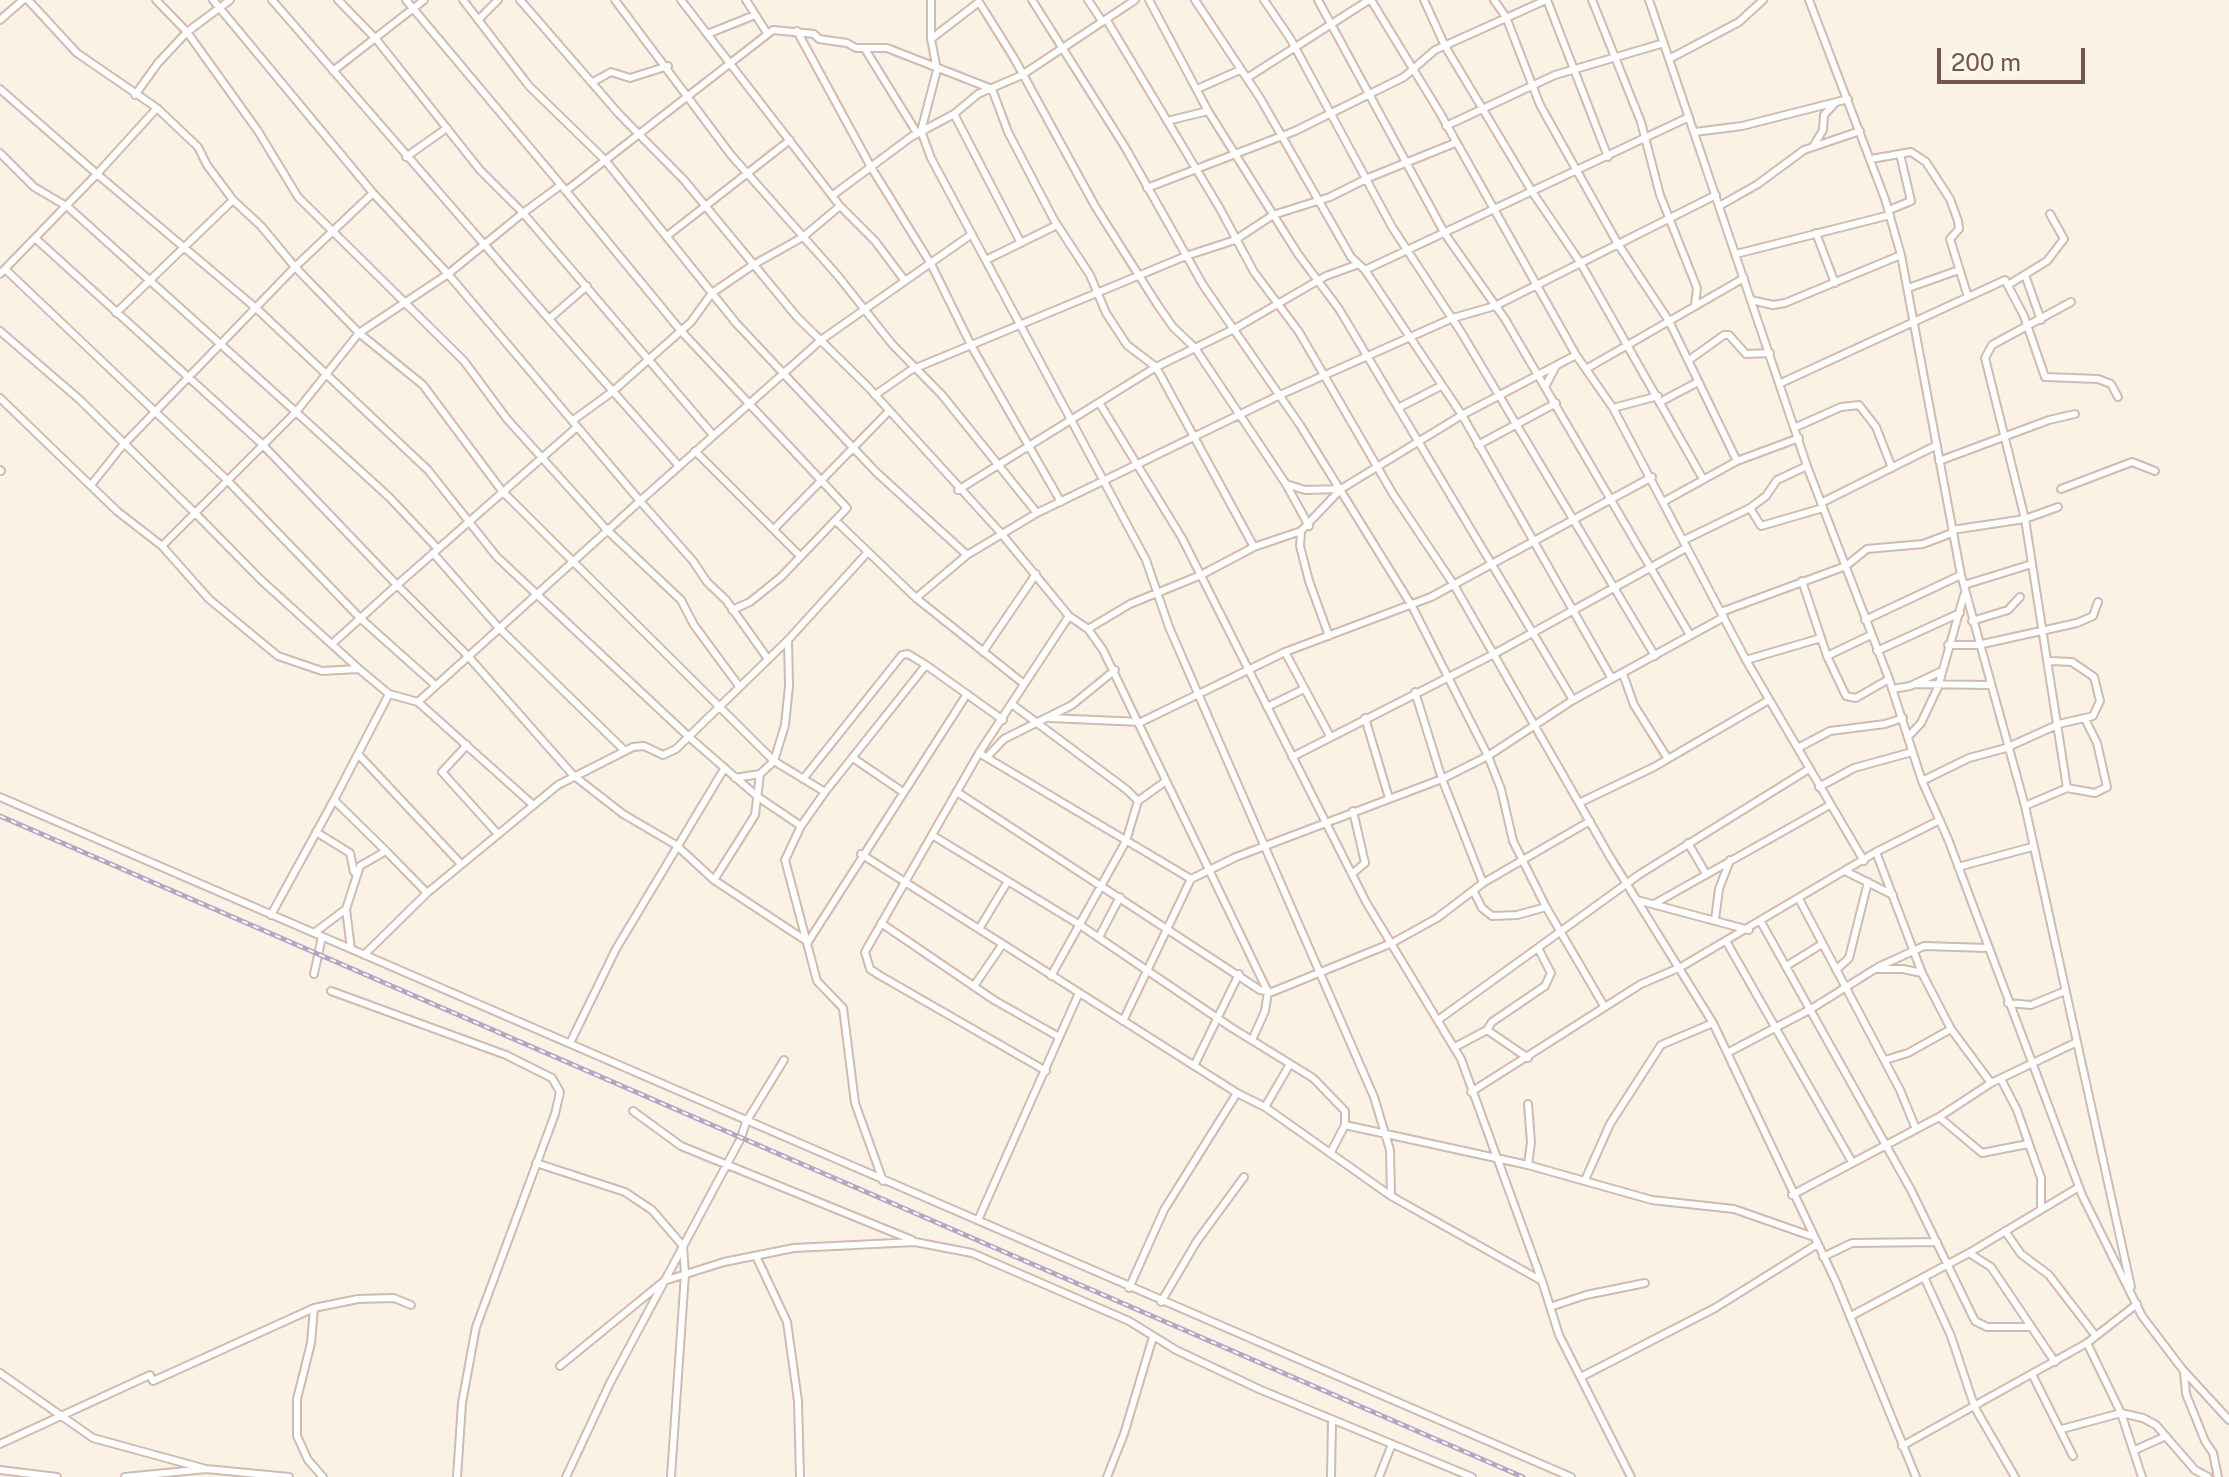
<!DOCTYPE html>
<html>
<head>
<meta charset="utf-8">
<style>
	body { margin:0 }
	#map { position:relative; width:2229px; height:1477px; overflow:hidden; background:#fbf2e6; font-family:"Public Sans",sans-serif }
	canvas { display:block }
	.scale { position:absolute; left:1937px; top:48px; width:148px; height:36px; box-sizing:border-box; border:4px solid #74574c; border-top:0; padding-left:10px; font-size:24px; line-height:28px; white-space:nowrap; color:#74574c; -webkit-text-stroke:6px #fef6ec; paint-order:stroke }
</style>
</head>
<body>
<div id="map">
<canvas width="2229" height="1477"></canvas>
<div class="scale">200 m</div>
</div>
<script>
const g = document.querySelector('canvas').getContext('2d');
g.lineJoin = 'round';
const shape = rows => new Path2D(rows.map(r => 'M' + r).join(''));
function strokePath(path, color, width, dash) { g.strokeStyle = color; g.lineWidth = width; g.lineCap = dash ? 'butt' : 'round'; g.setLineDash(dash || []); g.stroke(path); }
const minor = shape([
	[28,0,77,53,157,108,198,147,207,165,233,200,261,226,295,267,359,333,423,385,502,491,774,761,825,792],
	[156,0,187,32,258,131,298,197,464,361,507,419,607,530,681,600,694,625,739,686],
	[213,0,373,193,448,274,640,501,418,702],
	[272,0,549,319],
	[406,0,561,185],
	[463,0,529,86,605,160,736,323,876,472,967,555],
	[520,0,619,114,684,180,797,317,868,387,1000,532,1069,616,1088,629,1103,650,1268,992,1265,1011,1252,1040],
	[615,0,731,155,838,276,892,344,942,395,1037,513],
	[681,0,840,206,875,241,905,281],
	[746,0,767,33],
	[931,0,931,39,937,70,921,131,931,158,1146,560,1169,627,1374,1097,1390,1150,1391,1196],
	[1032,0,1125,147,1203,285,1300,425,1412,606,1488,756,1501,789,1513,841,1546,907,1604,1006],
	[1088,0,1102,21],
	[1149,0,1208,111,1298,254,1339,309,1573,700],
	[1195,0,1260,98,1351,257,1365,270,1462,415,1612,679],
	[1264,0,1290,38,1392,227,1461,332,1655,656],
	[1318,0,1445,234,1505,319,1690,635],
	[1371,0,1440,113,1576,355,1613,408,1746,660,1864,861],
	[1424,0,1445,46,1533,193,1580,262,1703,479],
	[1494,0,1506,17,1540,105,1618,244,1669,321,1737,461],
	[1547,0,1608,157],
	[1592,0,1641,122,1660,195,1697,288,1695,305],
	[1649,0,1807,466,1889,679,1922,781,1948,839,2082,1195,2142,1316,2183,1370,2229,1420],
	[1809,0,1885,199,1901,255,1961,575,2025,806,2131,1287],
	[1106,19,1219,207,1254,272,1299,332,1393,494,1454,585,1610,857,1713,1023,1836,1282,1916,1477],
	[0,20,23,0],
	[478,20,498,0],
	[797,31,871,167,931,264,972,347,1061,502],
	[710,33,755,15],
	[931,39,979,2,1014,58,1095,206,1157,304,1173,327,1195,348,1286,484,1309,526],
	[865,49,917,133],
	[1669,59,1739,22,1763,0],
	[333,71,424,0],
	[1247,78,1369,0],
	[593,82,611,72,630,78,668,66],
	[0,89,97,174,0,274],
	[1197,89,1240,70],
	[135,95,158,63,187,32,230,0],
	[157,108,97,174,257,309,428,470,497,557,689,737,758,797,801,826],
	[954,114,1021,243],
	[1167,121,1208,111],
	[1446,126,1555,75,1664,43],
	[1695,132,1742,126,1848,99],
	[1814,145,1823,130,1824,115,1835,103],
	[0,153,34,187,68,207,296,412,389,497,438,549],
	[406,157,447,128],
	[1871,159,1911,152,1926,162,1950,199,1958,221,1959,229,1950,239,1968,297],
	[1147,188,1295,131,1404,77,1435,50,1546,0],
	[567,190,773,30,814,34,819,39,847,43,856,48,887,48,992,89,1008,132,1054,220,1090,275,1106,313,1127,345,1156,367,1254,547],
	[833,195,911,137,954,114,978,94,1022,75,1135,0],
	[1721,205,1758,184,1804,150,1860,131],
	[1889,210,1911,201,1900,154],
	[1816,233,1835,283],
	[667,236,790,140],
	[35,238,262,444,397,585,332,644],
	[1736,254,1890,215],
	[986,260,1057,225],
	[5,269,226,479,360,618,434,684],
	[1365,270,1689,117],
	[2025,275,2041,320],
	[2008,285,2047,261,2064,239,2050,214],
	[587,286,549,319,679,466],
	[1908,288,1959,270],
	[1751,300,1773,305,1785,303,1901,255],
	[116,313,233,200],
	[0,331,79,399,195,513,296,412,359,333,448,274,523,213,480,170,376,39,338,0],
	[1689,360,1724,335,1729,335,1746,354,1770,353],
	[1586,369,1744,278],
	[1781,383,2005,280,2024,316,2045,377,2098,379,2111,384,2118,397],
	[1545,387,1556,366],
	[875,395,911,370,1186,256,1235,240,1273,215,1330,197,1368,178,1455,143],
	[0,398,117,511,162,546,209,599,278,656,322,671,359,669,389,694,418,702,532,804],
	[1662,401,1698,382],
	[1100,404,1182,538,1366,902,1461,1059,1542,1281],
	[1398,408,1441,386],
	[1613,408,1658,396],
	[572,421,612,392,691,322,712,293,753,265,803,237,840,206],
	[577,427,397,585,467,655,573,775,623,814,676,845,714,880,808,942],
	[1796,427,1841,407,1859,405,1876,427,1892,468],
	[713,435,523,213,561,185,681,331,847,508,781,577,750,602,732,610],
	[1478,445,1556,403],
	[695,451,800,556],
	[1939,461,2049,420,2075,414],
	[0,470,1,471],
	[1286,484,1305,490,1341,489,1462,415,1576,355],
	[91,485,123,445,295,267,373,193],
	[2061,489,2132,462,2155,471],
	[958,490,1156,367,1236,328,1326,276,1356,265],
	[1663,502,1737,461,1799,438],
	[1821,503,1937,445],
	[1750,508,1761,526,1823,508],
	[837,522,916,598,1024,684],
	[774,529,889,411],
	[1952,530,2025,519,2058,507],
	[1684,540,1750,508,1766,496,1777,480,1807,466],
	[162,546,195,513,261,580,359,669],
	[433,553,498,627,624,750],
	[1802,581,1827,656,1846,696,1856,698,1889,679],
	[1964,585,2032,564],
	[916,598,967,555,1037,513,1280,395,1453,318,1495,306,1716,195],
	[1721,612,1846,566,1867,549,1923,544,1952,533],
	[1865,620,1961,575],
	[1972,621,2008,610,2020,597],
	[1088,629,1130,604,1201,575,1254,547,1301,531],
	[1329,636,1309,581,1300,546,1301,531,1341,489],
	[1948,645,1978,645,2077,623,2093,616,2098,602],
	[1877,651,1960,613],
	[983,652,1036,574],
	[1285,652,1330,736],
	[1827,656,1871,635],
	[768,659,726,600,707,582,693,561,640,501,821,340,972,234],
	[1746,660,1821,638],
	[1623,674,1634,705,1668,759],
	[1915,684,1989,685],
	[1892,689,1910,686,1942,671],
	[1415,692,1442,779,1483,883],
	[1013,705,1127,790,1138,801],
	[1267,707,1304,689],
	[1050,718,1141,722,1285,652,1431,597,1652,477],
	[1365,718,1389,798],
	[1908,737,1921,723,1938,687,1964,595],
	[467,745,442,772,497,833],
	[1798,748,1830,731,1885,724,1903,718],
	[979,753,1191,879],
	[358,754,461,864],
	[987,757,1004,739,1072,705,1115,670],
	[1292,757,1494,654,1686,548],
	[853,758,903,792],
	[735,778,760,774,774,761,785,725,789,686,788,640],
	[803,779,902,655,908,654,926,665],
	[1922,781,1969,758,2006,748,2059,724,2093,716,2100,701,2094,677,2072,662,2050,661],
	[1819,787,1854,768,1912,752],
	[2067,788,2025,519,1985,358,1992,345,2071,302],
	[957,792,1260,990,1272,992,1392,943,1437,918,1483,883,1590,821],
	[0,797,1571,1477],
	[1579,803,1654,767,1769,700],
	[2025,806,2067,788,2095,793,2107,787,2097,743,2086,721],
	[316,832,350,853,354,872],
	[932,835,1080,925,1232,1028,1313,1078,1345,1111,1345,1125,1331,1152],
	[1688,843,1705,872],
	[386,851,334,800,389,694],
	[1876,852,1922,973],
	[861,854,1237,1093,1265,1107,1391,1196,1542,1281,1559,1335,1631,1477],
	[1958,867,2032,847],
	[1847,872,1893,895],
	[1352,874,1365,863,1353,811],
	[714,880,755,815,760,774],
	[1474,892,1482,908,1492,916,1517,915,1546,907],
	[1799,899,1900,1090,1916,1129],
	[1637,900,1749,930],
	[1654,904,1830,805],
	[346,909,351,949],
	[271,915,334,800],
	[1715,920,1719,889,1730,860],
	[1761,922,1911,1190,1975,1321,1987,1327,2031,1327],
	[881,923,994,1000,1059,1037],
	[979,929,1008,881],
	[314,933,346,909,360,866,386,851,427,893],
	[1099,937,1120,897],
	[1726,941,1852,1162],
	[808,942,967,694],
	[364,955,427,893,558,785,633,747,644,746,663,755,676,749,788,640,868,552],
	[1788,965,1822,944],
	[1878,967,1924,946,1988,948],
	[1836,970,1849,958,1868,882],
	[314,974,322,937],
	[1051,976,1126,841,1138,801,1166,781],
	[974,986,1002,945],
	[331,991,506,1055,552,1078,560,1092,555,1114,476,1327,462,1403,457,1477],
	[2008,1003,2031,1005,2065,991],
	[1438,1020,1640,874,1809,769],
	[1123,1021,1191,879,1236,857,1442,779,1488,756,1573,700,1724,617],
	[1487,1030,1528,1058],
	[571,1041,616,949,724,769],
	[1455,1047,1487,1030,1492,1022,1545,986,1551,973,1539,950],
	[1729,1052,1811,1009,1875,969,1903,969,1922,973,1951,1029,1991,1083],
	[1885,1060,1908,1053,1951,1029],
	[1194,1066,1239,974],
	[1046,1071,879,975,870,969,865,952,979,753,1069,616],
	[2001,1079,2017,1110,2041,1178,2041,1206],
	[1471,1092,1641,984,1681,967,1876,852,1940,820],
	[1528,1104,1531,1142,1528,1165],
	[1265,1107,1290,1064],
	[633,1111,681,1146,912,1240],
	[1939,1117,1982,1153,2028,1144],
	[1345,1125,1528,1165,1652,1200,1734,1209,1811,1236],
	[536,1163,625,1192,652,1210,683,1246,685,1274,671,1477],
	[1585,1180,1610,1124,1661,1045,1713,1023],
	[883,1181,855,1103,843,1008,817,981,785,860,801,826,825,792,926,665,1003,720],
	[1792,1195,1939,1117,1991,1083,2077,1042],
	[978,1220,1079,993],
	[2005,1231,2021,1254,2049,1275,2095,1335],
	[1969,1253,1991,1267,2055,1362],
	[756,1256,787,1322,798,1401,800,1477],
	[1823,1257,1852,1243,1937,1242],
	[1924,1277,1951,1336,1975,1408,2015,1477],
	[1129,1288,1164,1210,1237,1093],
	[1161,1302,1197,1241,1244,1177],
	[1550,1307,1586,1295,1645,1283],
	[314,1308,311,1343,297,1399,297,1436,308,1460,323,1477],
	[1851,1316,1969,1253,2079,1187],
	[2087,1343,2121,1413,2142,1477],
	[560,1366,664,1281,724,1262,794,1248,915,1242,972,1253,1129,1321,1176,1350,1261,1390,1472,1477],
	[2184,1372,2186,1394,2205,1441,2213,1453,2218,1477],
	[0,1373,93,1438,206,1469],
	[2032,1374,2073,1456],
	[1581,1377,1715,1308,1816,1245],
	[2062,1429,2121,1413,2143,1418,2156,1425,2195,1470,2208,1477],
	[0,1444,150,1375,153,1381,314,1308,358,1299,394,1298,411,1305],
	[1902,1446,2087,1343,2137,1304],
	[2135,1450,2166,1436],
	[0,1470,57,1477],
	[125,1477,206,1469,289,1477],
	[566,1477,610,1383,741,1138,746,1122,784,1060],
	[1107,1477,1124,1434,1153,1337],
	[1331,1477,1332,1420],
	[1379,1477,1392,1444]
]);
const rail = shape([
	[0,816,1523,1477]
]);
strokePath(minor, '#cfbbb0', 10);
strokePath(minor, '#fff', 6);
strokePath(rail, '#b4a5c5', 5);
strokePath(rail, '#fef6ec', 2, [6]);
</script>
</body>
</html>
